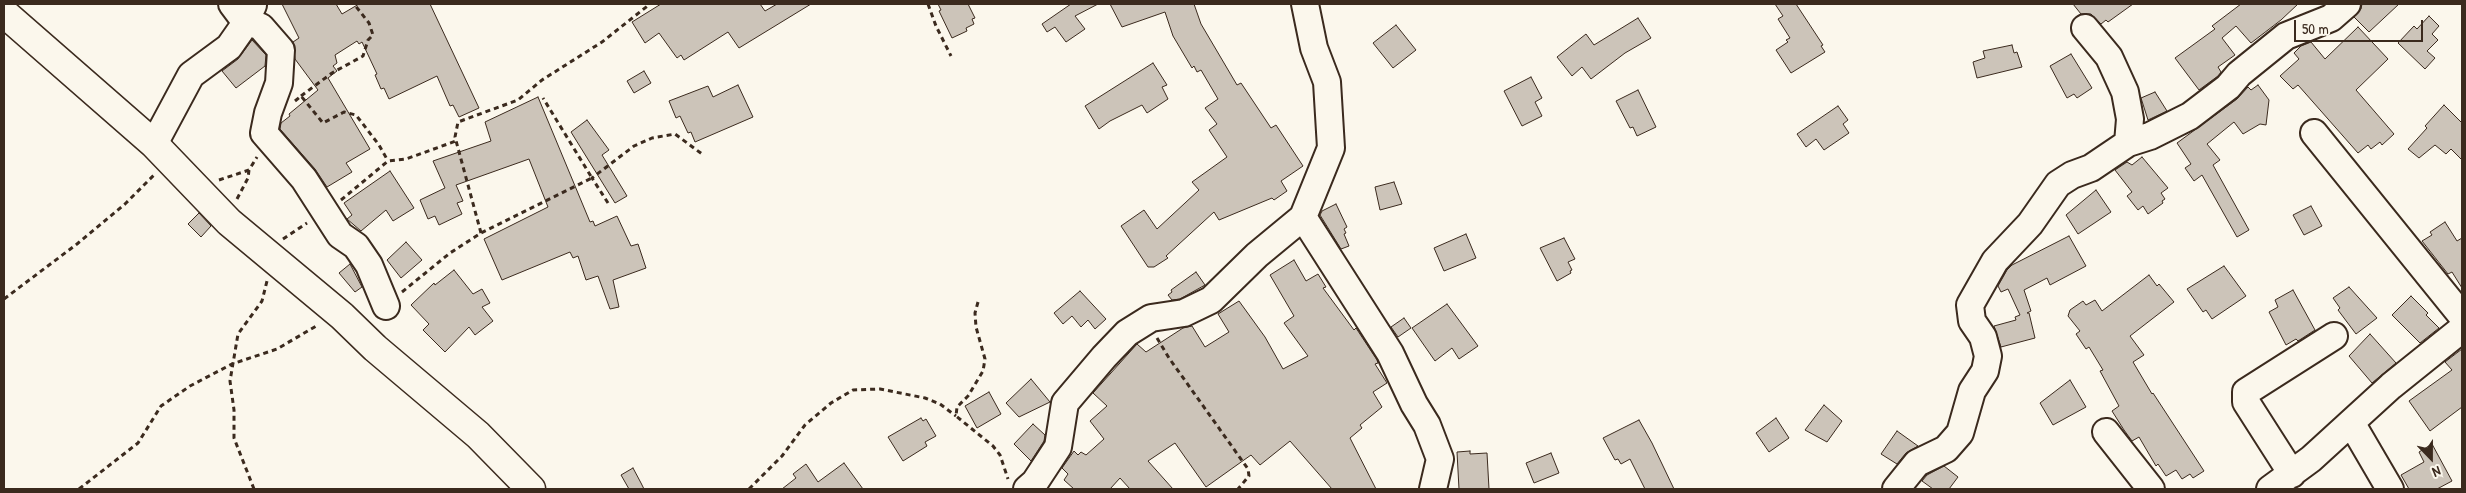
<!DOCTYPE html>
<html>
<head>
<meta charset="utf-8">
<style>
	body { margin:0 }
	#map { position:relative; width:2466px; height:493px; overflow:hidden; background:#fbf7ec; font-family:"Patrick Hand",sans-serif }
	canvas { display:block }
	.frame { position:absolute; inset:0; border:5px solid #3b2a1e; pointer-events:none }
	.north { position:absolute; left:2406px; top:433px; width:50px; height:50px; -webkit-text-stroke:4px #fbf7ec; paint-order:stroke; rotate:158deg; font-size:14px; font-weight:700; line-height:20px; text-align:center; color:#3b2a1e }
	.north::after { content:''; display:block; margin:auto; width:18px; height:22px; background:#3b2a1e; clip-path:polygon(50% 0,100% 100%,50% 72%,0 100%) }
	.scale { position:absolute; left:2294px; top:20px; width:129px; height:22px; box-sizing:border-box; border:2px solid #3b2a1e; border-top:0; padding-left:6px; font-size:15px; line-height:18px; white-space:nowrap; color:#3b2a1e; -webkit-text-stroke:4px #fbf7ec; paint-order:stroke }
</style>
</head>
<body>
<div id="map">
<canvas width="2466" height="493"></canvas>
<div class="frame"></div>
<div class="north">N</div>
<div class="scale">50 m</div>
</div>
<script>
const g = document.querySelector('canvas').getContext('2d');
g.lineJoin = 'round';
function paint(path, color) { g.fillStyle = color; g.fill(path, 'evenodd'); }
const shape = rows => new Path2D(rows.map(r => 'M' + r).join(''));
function strokePath(path, color, width, dash) { g.strokeStyle = color; g.lineWidth = width; g.lineCap = dash ? 'butt' : 'round'; g.setLineDash(dash || []); g.stroke(path); }
const building = shape([
	[282,4,336,4,342,14,359,4,430,4,479,108,459,117,453,105,450,106,437,76,389,99,384,88,381,89,375,75,377,74,362,42,359,44,357,41,335,55,337,63,333,66,337,71,328,78,370,149,346,163,352,172,327,187,315,169,280,129,281,123,290,116,289,114,318,90,295,59,293,42,299,38,282,4],
	[661,4,760,4,765,11,777,4,811,4,739,48,728,32,684,60,681,55,677,58,659,33,645,43,632,22,661,4],
	[938,4,968,4,975,18,972,19,974,24,966,28,967,31,952,38,939,11,941,10,938,4],
	[1071,4,1098,4,1075,16,1085,29,1066,42,1055,27,1047,32,1042,24,1071,4],
	[1110,4,1194,4,1201,24,1237,85,1241,83,1271,128,1276,125,1303,166,1281,181,1287,191,1274,200,1272,198,1219,220,1214,212,1166,256,1168,258,1154,267,1148,267,1121,226,1144,210,1157,229,1199,190,1192,182,1227,157,1209,130,1217,124,1205,108,1218,99,1201,70,1197,72,1194,66,1192,68,1173,36,1165,12,1122,27,1110,4],
	[1775,4,1796,4,1823,45,1821,46,1825,52,1791,73,1776,50,1788,42,1786,40,1790,38,1778,19,1783,16,1775,4],
	[2073,4,2133,4,2108,22,2106,20,2101,24,2091,14,2081,14,2073,4],
	[2241,4,2298,4,2281,20,2251,43,2236,26,2222,38,2235,55,2218,67,2221,72,2218,76,2199,90,2175,58,2215,29,2212,26,2241,4],
	[2362,4,2399,4,2369,32,2354,17,2361,9,2362,4],
	[2429,16,2439,26,2432,34,2438,40,2427,51,2435,58,2425,69,2398,43,2414,26,2417,29,2429,16],
	[1638,18,1651,38,1625,53,1591,79,1582,67,1572,76,1557,57,1586,34,1594,45,1638,18],
	[1396,25,1416,50,1393,68,1373,43,1396,25],
	[2358,27,2388,59,2356,90,2394,134,2382,145,2380,142,2371,149,2368,145,2358,153,2298,85,2293,89,2280,76,2299,59,2294,53,2301,46,2311,42,2325,59,2358,27],
	[252,40,266,55,265,66,236,88,222,71,238,59,252,40],
	[2012,45,2014,53,2017,52,2022,67,1977,78,1973,62,1985,58,1983,51,2012,45],
	[2071,54,2092,88,2077,98,2074,94,2067,98,2050,66,2071,54],
	[1153,63,1167,85,1162,87,1168,99,1147,113,1142,105,1110,121,1099,129,1085,106,1153,63],
	[644,71,651,83,634,93,627,81,644,71],
	[1531,77,1542,98,1535,102,1542,116,1522,126,1504,91,1531,77],
	[738,85,753,117,695,142,691,132,688,133,680,116,676,118,669,101,708,86,713,97,738,85],
	[2258,85,2269,100,2266,125,2260,124,2243,134,2234,122,2207,144,2220,160,2213,165,2249,230,2237,237,2202,175,2194,181,2185,168,2191,164,2177,143,2237,99,2248,87,2251,90,2258,85],
	[1638,90,1656,127,1637,136,1633,127,1630,128,1616,101,1638,90],
	[2155,92,2167,111,2148,120,2141,98,2155,92],
	[538,97,590,222,593,221,595,226,617,216,631,246,638,244,646,268,613,280,619,307,610,309,598,276,586,280,578,256,573,258,570,252,502,280,484,239,548,207,529,159,456,185,463,201,457,203,462,214,439,225,435,216,428,219,420,200,445,188,433,161,491,141,485,122,538,97],
	[2444,105,2462,123,2462,160,2451,149,2446,154,2435,145,2419,158,2408,149,2427,128,2425,126,2444,105],
	[1838,106,1848,120,1843,124,1849,133,1824,150,1816,139,1806,147,1797,134,1838,106],
	[587,120,609,150,602,155,627,196,615,203,571,132,587,120],
	[2142,157,2168,188,2161,193,2165,199,2162,201,2163,203,2148,214,2143,206,2138,210,2127,196,2132,192,2115,170,2127,162,2132,165,2142,157],
	[390,171,414,208,393,221,386,210,361,231,347,219,352,215,344,203,390,171],
	[1394,182,1402,204,1380,210,1375,187,1394,182],
	[2096,190,2111,212,2078,234,2066,215,2096,190],
	[1336,204,1347,227,1344,229,1346,233,1344,234,1349,246,1341,249,1320,215,1322,211,1336,204],
	[2311,206,2322,226,2304,235,2293,215,2311,206],
	[199,213,211,226,201,237,188,224,199,213],
	[2445,222,2457,241,2462,238,2462,288,2452,272,2448,274,2422,241,2432,235,2430,232,2445,222],
	[1466,234,1476,258,1444,271,1434,248,1466,234],
	[2069,236,2086,266,2050,285,2047,278,2024,290,2031,311,2027,313,2029,313,2035,338,2001,347,1994,326,2016,320,2015,317,2020,315,2008,289,2001,292,1998,286,2007,270,2012,265,2069,236],
	[1564,238,1575,259,1568,262,1572,270,1570,271,1571,273,1557,281,1540,248,1564,238],
	[406,242,422,260,401,278,387,260,406,242],
	[1294,260,1306,281,1318,274,1326,287,1323,288,1354,330,1356,328,1377,360,1378,363,1375,364,1387,383,1373,392,1382,407,1360,425,1362,428,1350,438,1376,489,1332,489,1290,441,1260,465,1251,455,1206,487,1175,443,1148,461,1173,489,1130,489,1120,478,1110,489,1074,489,1064,480,1068,474,1062,468,1074,451,1078,455,1081,452,1086,455,1104,439,1090,421,1107,406,1093,393,1137,344,1146,352,1183,328,1192,326,1205,347,1229,332,1218,314,1239,301,1265,337,1283,369,1308,356,1284,323,1294,316,1270,275,1294,260],
	[350,264,362,287,355,292,339,273,350,264],
	[2224,266,2246,296,2212,319,2206,310,2203,312,2187,289,2224,266],
	[454,270,473,294,482,289,490,303,482,307,493,321,475,335,469,327,445,352,423,330,429,324,411,305,434,283,435,285,454,270],
	[1196,272,1205,285,1180,299,1172,300,1168,295,1172,292,1171,290,1196,272],
	[2149,275,2157,286,2159,284,2174,302,2130,336,2144,355,2133,362,2152,394,2153,393,2204,471,2193,478,2190,474,2182,479,2176,470,2166,476,2158,464,2156,466,2139,437,2132,441,2124,430,2112,411,2119,406,2100,371,2103,370,2089,347,2086,349,2076,334,2080,331,2068,316,2070,310,2083,301,2086,305,2095,300,2102,311,2149,275],
	[2349,287,2377,318,2356,334,2338,310,2340,308,2333,298,2349,287],
	[2293,290,2315,330,2298,341,2296,339,2286,345,2269,312,2278,307,2275,300,2293,290],
	[1080,291,1106,319,1095,329,1088,320,1081,327,1072,316,1063,324,1054,313,1080,291],
	[2411,296,2428,313,2426,315,2439,328,2420,343,2392,315,2411,296],
	[1447,304,1478,346,1459,359,1452,348,1435,361,1412,328,1447,304],
	[1404,318,1411,328,1398,337,1391,327,1404,318],
	[2370,334,2396,363,2372,383,2349,356,2370,334],
	[2462,349,2462,407,2430,431,2409,401,2452,370,2445,362,2462,349],
	[1031,379,1050,402,1019,417,1006,403,1031,379],
	[2070,380,2086,407,2053,425,2040,403,2070,380],
	[989,392,1001,414,977,428,965,406,989,392],
	[1824,405,1842,421,1827,442,1805,430,1824,405],
	[921,418,923,421,926,419,936,436,925,442,927,446,903,461,888,437,921,418],
	[1776,418,1789,438,1769,452,1756,433,1776,418],
	[1639,420,1652,443,1674,489,1645,489,1630,459,1621,464,1618,459,1615,460,1603,438,1639,420],
	[1033,424,1045,435,1044,441,1031,461,1014,444,1033,424],
	[1897,431,1918,446,1906,453,1897,464,1881,454,1897,431],
	[2432,444,2452,481,2437,489,2409,489,2401,475,2424,462,2419,452,2432,444],
	[1470,451,1470,454,1487,453,1489,489,1459,489,1457,452,1470,451],
	[1551,453,1559,473,1534,483,1526,463,1551,453],
	[844,463,863,489,782,489,796,478,793,474,806,464,818,482,844,463],
	[1944,466,1958,477,1949,489,1933,489,1922,481,1927,475,1944,466],
	[633,468,641,483,644,489,629,489,621,475,633,468]
]);
const path = shape([
	[928,4,936,26,951,56],
	[301,96,332,73,363,56,368,40,373,35,369,23,354,4],
	[295,101,301,96,323,123,344,112,356,115,379,145,388,161],
	[219,180,249,170,257,157],
	[237,199,248,178,249,170],
	[341,200,388,161,406,159,456,141],
	[608,203,592,178,634,146,652,138,675,134,702,154],
	[481,233,455,137,458,122,518,100,542,80,602,42,650,4],
	[283,239,307,223],
	[402,292,450,253,481,233,592,178,543,98],
	[4,299,77,244,125,204,155,174],
	[978,302,975,313,976,327,985,359,983,371,968,396,957,407,956,416,993,446,1000,455,1008,479],
	[1157,338,1169,358,1248,469,1249,476,1238,489],
	[79,489,138,443,161,406,190,386,232,364,277,349,318,325],
	[254,489,234,438,234,410,230,381,238,334,262,301,267,281],
	[749,489,782,456,805,425,831,403,853,390,880,389,925,398,940,404,956,416]
]);
const minor = shape([
	[232,4,244,20,261,27,281,50,279,83,268,113,264,133,304,179,340,235,356,246,369,265,386,306],
	[1305,4,1314,48,1327,82,1331,148,1303,217,1390,353,1414,404,1427,425,1440,459,1433,489],
	[2085,28,2109,57,2125,92,2130,119,2128,143],
	[2314,133,2462,316],
	[154,144,191,75,229,47,243,27,253,5],
	[2352,424,2390,489],
	[2106,432,2151,489],
	[2292,474,2246,402,2246,392,2334,336],
	[1027,489,1035,482,1058,447,1065,403,1104,357,1127,333,1151,318,1184,313,1211,300,1257,255,1303,217],
	[1896,489,1917,463,1946,449,1960,433,1972,391,1985,371,1988,356,1983,337,1972,321,1970,305,1995,261,2030,224,2058,184,2072,175,2091,168,2128,143,2150,136,2190,116,2228,87,2239,74,2286,36,2331,18,2347,4],
	[2270,489,2311,459,2391,386,2462,329]
]);
const major = shape([
	[4,13,154,144,229,222,342,316,375,348,478,435,531,489]
]);
paint(building, '#ccc4b9');
strokePath(building, '#3b2a1e', 1);
strokePath(minor, '#3b2a1e', 30);
strokePath(major, '#3b2a1e', 31);
strokePath(path, '#3b2a1e', 3, [5, 4]);
strokePath(minor, '#fbf7ec', 26);
strokePath(major, '#fbf7ec', 28);
</script>
</body>
</html>
